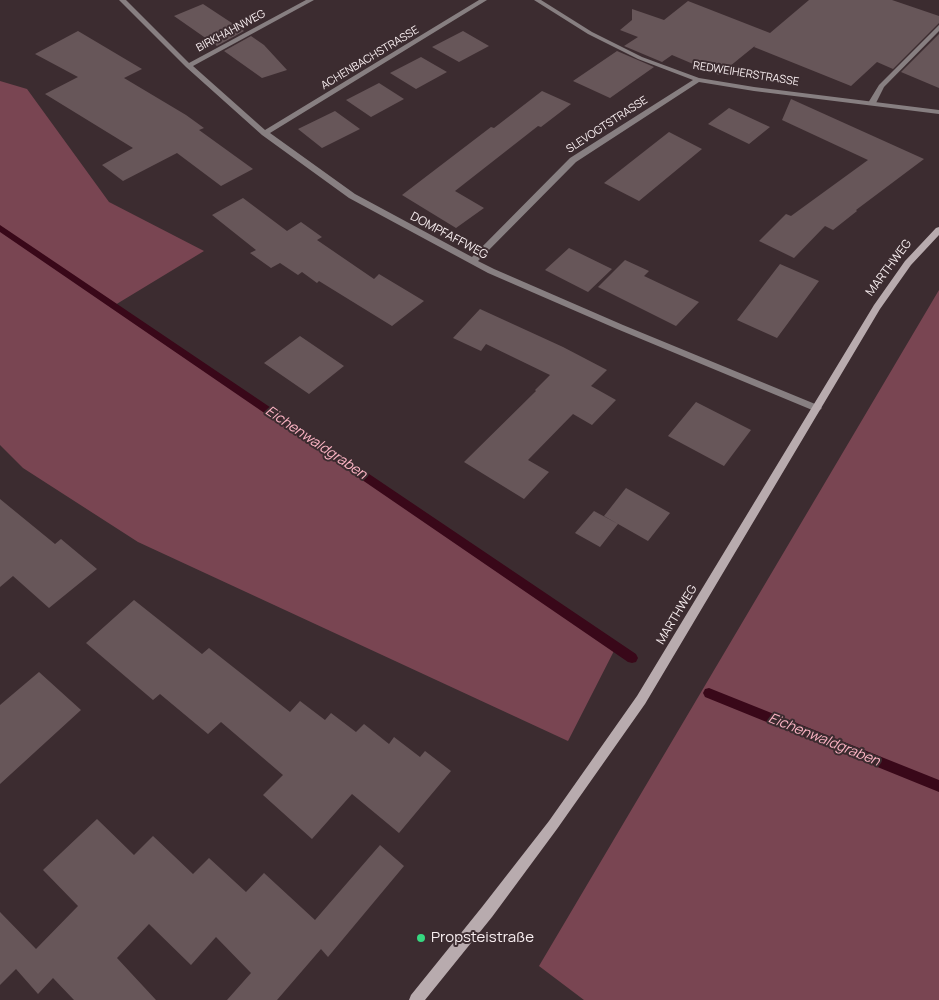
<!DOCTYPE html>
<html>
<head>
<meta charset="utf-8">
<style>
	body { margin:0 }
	canvas { display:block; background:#3c2c30 }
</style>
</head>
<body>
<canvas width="939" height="1000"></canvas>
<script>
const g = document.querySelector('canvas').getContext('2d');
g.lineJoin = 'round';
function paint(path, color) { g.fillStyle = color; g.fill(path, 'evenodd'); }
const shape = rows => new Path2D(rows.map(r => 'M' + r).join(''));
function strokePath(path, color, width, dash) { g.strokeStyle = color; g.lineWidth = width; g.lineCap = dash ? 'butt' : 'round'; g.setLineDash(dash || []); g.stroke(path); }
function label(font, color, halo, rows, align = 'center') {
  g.font = font + ' Manrope,sans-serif'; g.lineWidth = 4; g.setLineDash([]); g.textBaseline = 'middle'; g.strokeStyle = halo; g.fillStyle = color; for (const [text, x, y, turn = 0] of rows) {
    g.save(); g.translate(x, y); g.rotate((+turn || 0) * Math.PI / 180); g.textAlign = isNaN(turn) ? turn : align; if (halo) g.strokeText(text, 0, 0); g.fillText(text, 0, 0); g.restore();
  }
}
const green = shape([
	[0,81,27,89,109,202,204,251,115,305,617,645,568,741,138,542,23,468,0,445],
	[939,290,939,1000,584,1000,539,966]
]);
const stream = shape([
	[0,225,636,654,638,658,636,662,632,663,628,662,0,232,0,225],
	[709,688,939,780,939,792,705,697,703,693,705,689,709,688]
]);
const building = shape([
	[809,0,892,0,939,16,939,23,893,69,877,62,851,86,754,47,756,45,719,75,672,55,662,62,624,46,638,37,620,30,632,20,632,9,664,20,688,1,770,33],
	[203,4,244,31,217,46,174,16],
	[78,31,142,69,124,78,186,115,204,128,199,130,253,169,221,186,177,153,123,181,102,165,133,148,45,94,78,77,35,54],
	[463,31,489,46,459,62,432,47],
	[939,34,939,88,901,72],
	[251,36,264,45,287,70,262,78,224,51],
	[617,51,654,67,610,98,573,81],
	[421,57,447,72,416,89,390,73],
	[379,83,404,99,371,117,346,100],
	[542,91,571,104,541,127,538,126,455,191,484,208,456,228,402,195,491,127,494,128],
	[791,99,924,159,856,210,857,211,833,230,825,226,794,258,759,241,786,214,791,216,868,160,782,120],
	[729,108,770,127,749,144,708,124],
	[335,111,360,129,322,148,298,129],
	[669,132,702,149,639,201,604,183],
	[243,198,287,231,301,222,322,237,317,240,374,279,379,274,424,301,392,326,319,281,317,283,302,272,298,275,280,263,271,268,250,253,256,250,212,215],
	[569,248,612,269,588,292,545,270],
	[625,260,649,271,644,276,699,302,676,326,598,287],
	[780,264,819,281,777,338,737,320],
	[480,309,563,347,607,370,591,386,616,400,592,425,573,414,528,460,549,472,524,499,464,462,536,391,535,390,550,375,486,344,481,351,453,338],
	[300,336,344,366,309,394,264,363],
	[696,402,751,430,724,466,668,436],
	[626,488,670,513,648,541,604,516],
	[0,499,55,544,61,539,97,569,49,608,13,576,0,587],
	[594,511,618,524,600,547,575,533],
	[134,600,202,654,209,648,290,712,300,701,325,720,331,713,356,732,364,724,389,744,394,737,420,757,425,751,451,771,399,833,352,794,312,839,263,795,283,775,221,722,208,734,160,694,153,700,86,643],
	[39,672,81,710,0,784,0,705],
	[97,819,134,855,153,836,193,874,209,858,246,892,264,873,315,920,380,845,404,866,328,957,321,949,277,1000,227,1000,251,973,216,937,191,965,149,924,117,958,156,1000,74,1000,53,978,38,994,16,969,0,985,0,912,36,949,78,906,43,870]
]);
const lane = shape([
	[939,25,939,31,884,87,875,105,869,105,868,103,879,85,939,25]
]);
const street = shape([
	[119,0,126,0,189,63,306,0,314,0,193,66,265,130,479,0,487,0,270,133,355,194,472,257,570,158,693,80,638,59,588,34,534,0,541,0,592,32,642,57,699,78,754,87,939,110,939,114,754,91,699,82,576,162,478,261,494,269,623,325,820,406,822,408,820,410,817,412,617,329,488,273,349,198,262,135,186,67,119,0]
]);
const secondary = shape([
	[939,227,939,235,911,265,880,309,645,704,557,829,492,917,425,1000,409,1000,411,995,482,907,549,821,637,696,874,305,905,261,936,228,939,227]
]);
const markers = [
	[421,938,5,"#36d880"]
];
const farStreetnames = [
	["BIRKHAHNWEG",231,31,-28],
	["ACHENBACHSTRASSE",370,58,-31],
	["REDWEIHERSTRASSE",746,74,9],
	["SLEVOGTSTRASSE",607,125,-33]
];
const streetNames = [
	["DOMPFAFFWEG",449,236,28],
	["MARTHWEG",889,268,-53],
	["MARTHWEG",677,615,-59]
];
const waterNames = [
	["Eichenwaldgraben",316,443,34],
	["Eichenwaldgraben",824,740,22]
];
const nearPoinames = [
	["Propsteistraße",431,938]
];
paint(green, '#794552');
paint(stream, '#390819');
paint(building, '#675659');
paint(lane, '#877f81');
paint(street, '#877f81');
paint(secondary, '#b8abae');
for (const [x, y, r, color] of markers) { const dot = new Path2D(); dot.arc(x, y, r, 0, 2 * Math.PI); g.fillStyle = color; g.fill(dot); strokePath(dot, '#3c2c30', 2); }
label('11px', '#f8eef0', '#3c2c30', farStreetnames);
label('12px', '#f8eef0', '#3c2c30', streetNames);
label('italic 14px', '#fcb4c4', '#3c2c30', waterNames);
label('15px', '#f8eef0', '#3c2c30', nearPoinames, 'left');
</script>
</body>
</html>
